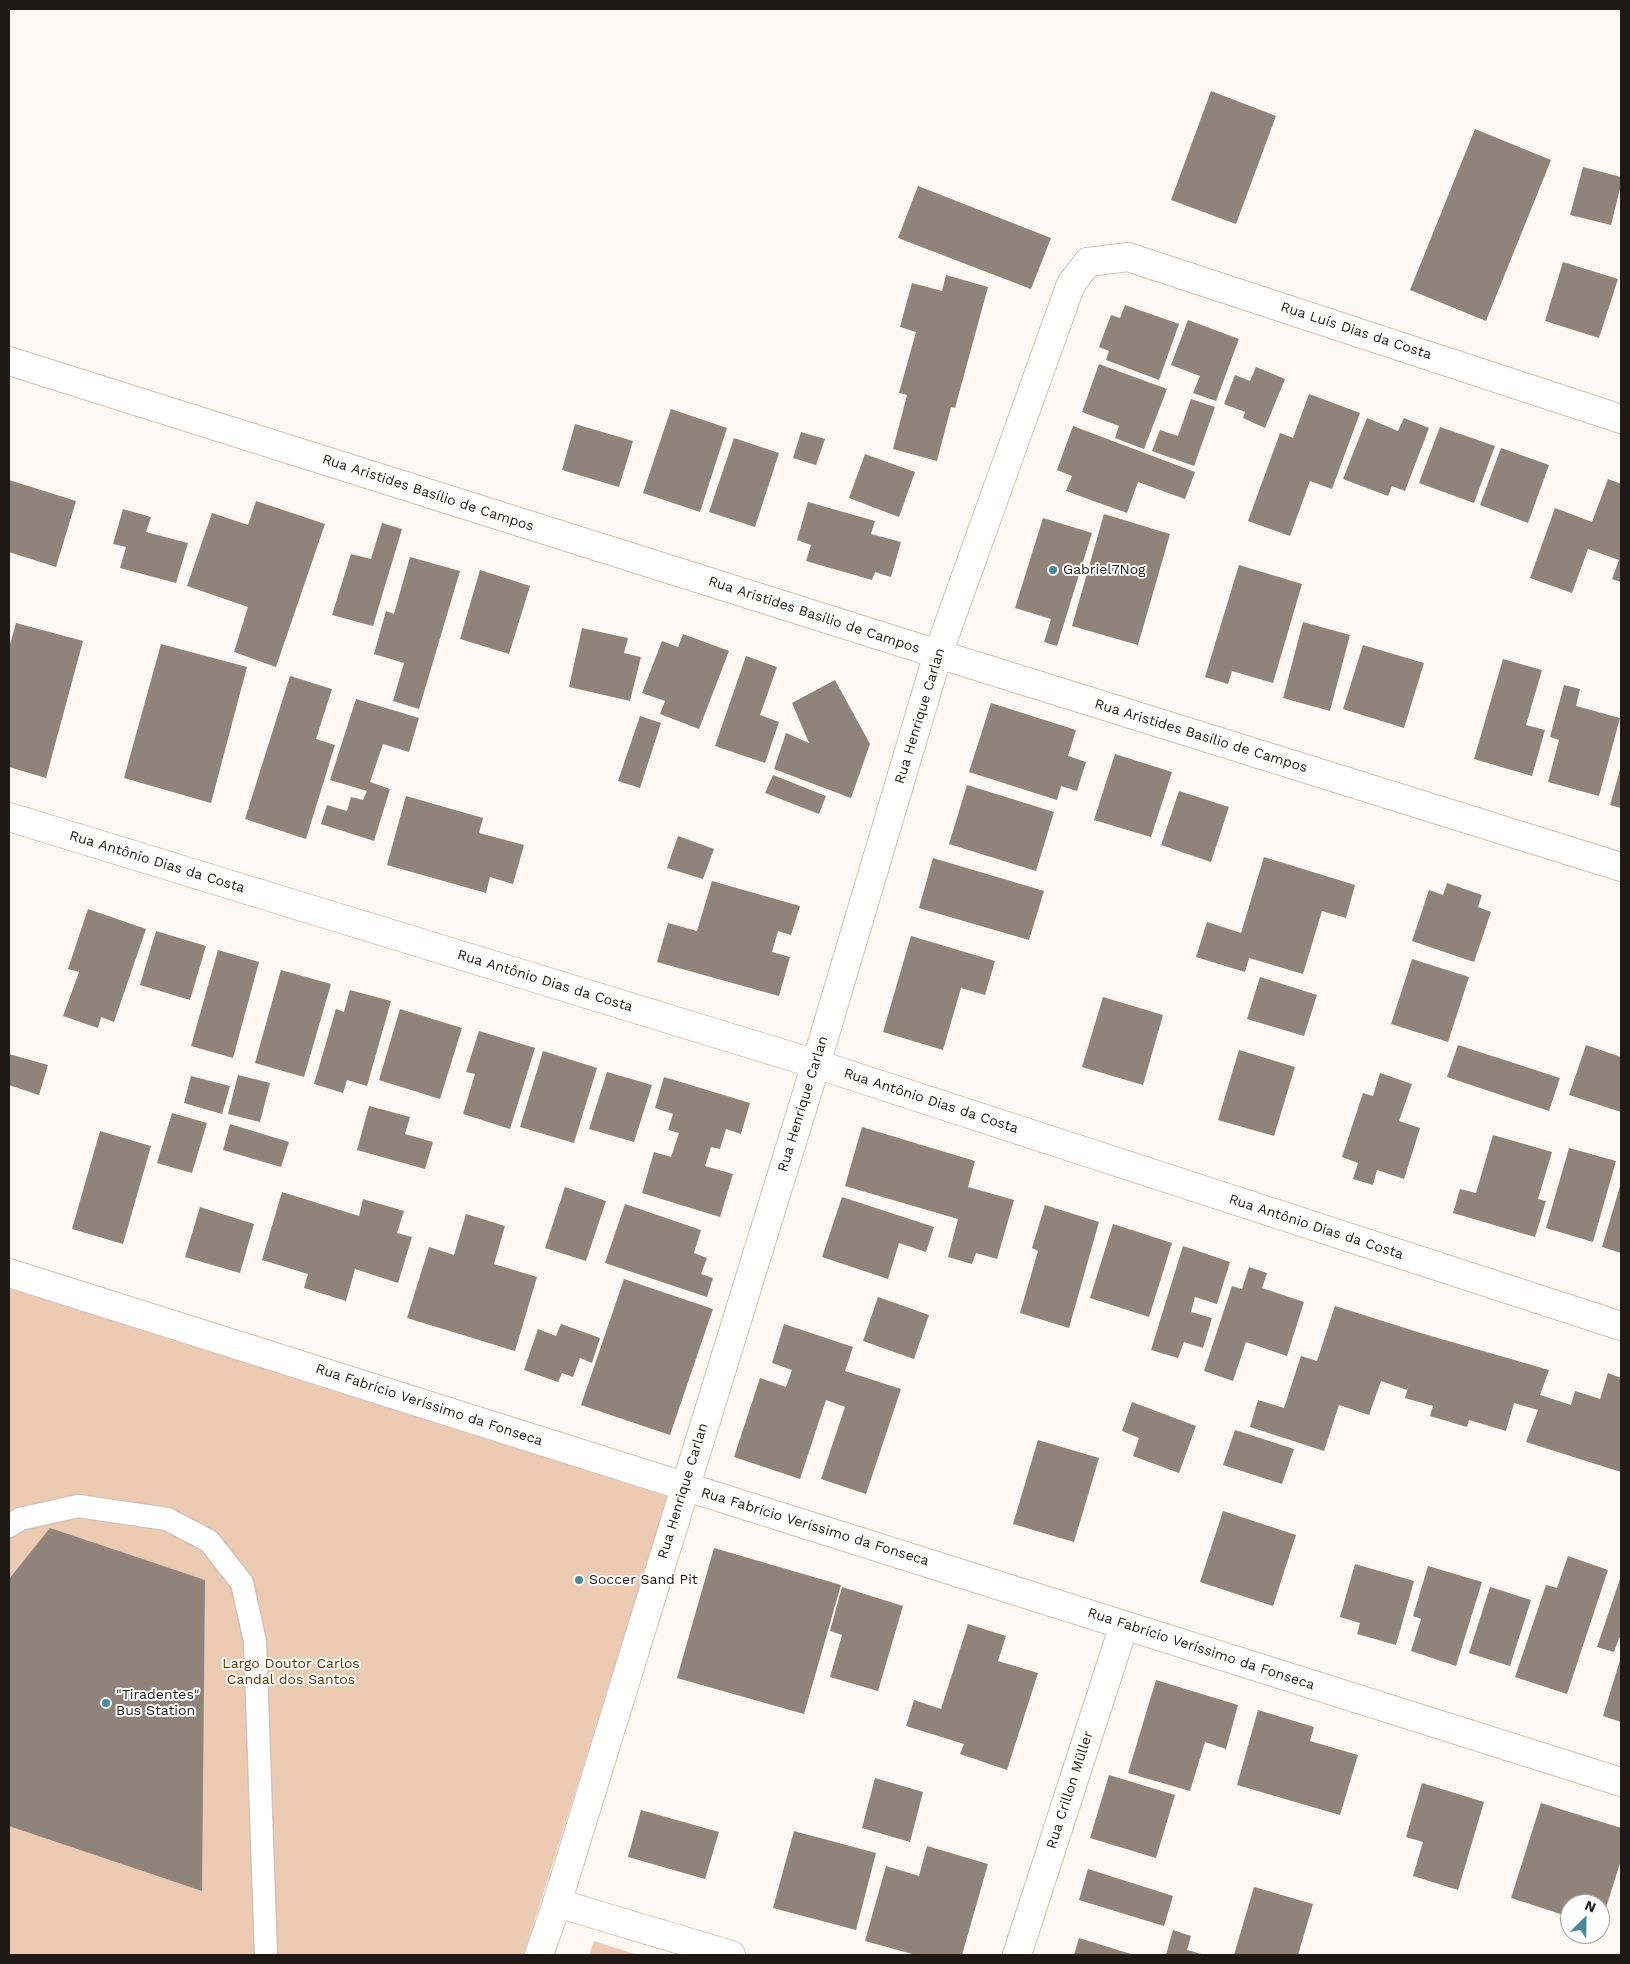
<!DOCTYPE html>
<html>
<head>
<meta charset="utf-8">
<style>
	body { margin:0 }
	#map { position:relative; width:1630px; height:1964px; overflow:hidden; background:#fdf8f4; font-family:"Work Sans",sans-serif }
	canvas { display:block }
	.frame { position:absolute; inset:0; border:10px solid #1e1915; pointer-events:none }
	.north { position:absolute; left:1560px; top:1894px; width:50px; height:50px; box-sizing:border-box; background:#fff; border:1px solid #a5a3a1; border-radius:50%; rotate:23deg; font-size:14px; font-weight:700; line-height:20px; text-align:center; color:#1e1915 }
	.north::after { content:''; display:block; margin:auto; width:18px; height:22px; background:#488a9b; clip-path:polygon(50% 0,100% 100%,50% 72%,0 100%) }
</style>
</head>
<body>
<div id="map">
<canvas width="1630" height="1964"></canvas>
<div class="frame"></div>
<div class="north">N</div>
</div>
<script>
const g = document.querySelector('canvas').getContext('2d');
g.lineJoin = 'round';
function paint(path, color) { g.fillStyle = color; g.fill(path, 'evenodd'); }
const shape = rows => new Path2D(rows.map(r => 'M' + r).join(''));
function strokePath(path, color, width, dash) { g.strokeStyle = color; g.lineWidth = width; g.lineCap = dash ? 'butt' : 'round'; g.setLineDash(dash || []); g.stroke(path); }
function label(font, color, halo, rows, align = 'center') {
  g.font = font + ' "Work Sans",sans-serif'; g.lineWidth = 4; g.setLineDash([]); g.textBaseline = 'middle'; g.strokeStyle = halo; g.fillStyle = color; for (const [text, x, y, turn = 0] of rows) {
    g.save(); g.translate(x, y); g.rotate((+turn || 0) * Math.PI / 180); g.textAlign = isNaN(turn) ? turn : align; if (halo) g.strokeText(text, 0, 0); g.fillText(text, 0, 0); g.restore();
  }
}
const green = shape([
	[9,1285,669,1497,524,1954,9,1955],
	[594,1941,638,1955,589,1955]
]);
const building = shape([
	[1211,91,1276,116,1236,224,1171,200],
	[1475,129,1551,160,1486,321,1410,290],
	[1583,167,1621,177,1621,185,1611,225,1570,215],
	[918,186,1051,238,1031,289,898,238],
	[1563,262,1618,279,1599,338,1545,321],
	[946,275,988,287,955,408,951,407,937,461,893,449,907,395,899,393,916,332,900,327,912,283,942,291],
	[1125,305,1179,324,1159,380,1106,360,1109,351,1099,347,1111,315,1120,318],
	[1188,320,1239,339,1216,401,1193,393,1200,376,1171,365],
	[1099,364,1167,389,1144,449,1115,438,1119,426,1082,412],
	[1256,367,1285,379,1265,428,1243,418,1245,412,1224,404,1235,375,1250,381],
	[1309,394,1360,413,1332,489,1310,481,1290,536,1248,521,1280,433,1293,438],
	[1191,399,1215,407,1194,466,1152,451,1160,430,1178,436],
	[671,409,727,428,700,512,643,493],
	[1367,418,1398,431,1404,418,1429,428,1405,491,1392,486,1388,496,1343,479],
	[575,424,633,441,619,487,562,470],
	[1073,426,1195,472,1185,499,1138,482,1127,513,1066,491,1072,476,1057,470],
	[1440,427,1495,446,1474,503,1419,483],
	[801,432,825,439,816,465,793,458],
	[734,438,779,453,755,527,709,512],
	[1501,448,1549,465,1528,523,1480,505],
	[865,454,915,472,899,517,849,498],
	[1608,479,1621,484,1621,582,1612,579,1619,560,1588,549,1572,593,1530,578,1555,508,1592,522],
	[9,480,76,501,56,567,9,552],
	[256,501,325,524,276,667,234,652,248,607,187,586,212,513,248,525],
	[808,502,875,521,871,534,901,542,891,577,875,572,872,580,806,561,811,545,797,540],
	[123,509,151,517,146,532,188,543,176,583,120,568,126,547,113,544],
	[1104,514,1170,534,1138,645,1072,626],
	[1043,518,1092,533,1057,646,1044,642,1051,619,1015,608],
	[382,523,402,529,373,626,332,615,351,554,371,559],
	[410,557,460,571,419,709,393,701,404,663,374,654,386,611,394,614],
	[1239,565,1302,584,1273,683,1232,671,1228,684,1205,677],
	[480,570,530,586,509,654,460,639],
	[1303,622,1350,635,1330,711,1283,698],
	[16,623,83,641,46,778,9,767,9,648],
	[582,628,628,638,624,653,641,657,630,701,569,687],
	[683,634,729,651,699,729,660,714,665,701,642,693,662,641,678,647],
	[161,644,247,667,211,803,124,778],
	[1363,645,1424,663,1404,728,1343,709],
	[746,656,777,667,760,715,779,722,765,763,715,746],
	[1503,659,1542,670,1526,725,1545,730,1532,776,1474,759],
	[290,676,332,689,316,739,335,745,306,839,245,819],
	[835,680,870,744,851,798,774,769,786,733,809,743,792,703],
	[1564,685,1580,689,1576,706,1620,718,1599,796,1548,782,1559,740,1550,737],
	[356,699,419,718,409,752,383,744,370,782,390,789,374,841,321,824,327,805,347,811,351,797,363,800,367,791,330,780],
	[991,703,1076,730,1068,756,1086,762,1077,791,1061,786,1057,800,969,772],
	[640,716,661,723,640,788,618,781],
	[1115,754,1172,772,1151,837,1094,820],
	[1621,766,1621,808,1610,805],
	[773,775,826,796,819,814,765,793],
	[967,785,1054,812,1036,871,949,844],
	[1179,791,1229,807,1211,862,1161,845],
	[406,796,483,818,479,833,524,845,513,884,490,877,486,893,387,865],
	[678,836,714,849,703,879,667,868],
	[1264,857,1355,885,1346,918,1322,911,1303,974,1249,958,1245,972,1196,957,1207,922,1241,933],
	[933,858,1044,891,1029,940,919,908],
	[712,881,800,906,791,935,778,931,772,952,790,957,779,996,657,962,668,923,697,931],
	[1447,883,1482,895,1478,907,1491,912,1474,962,1412,941,1429,890,1443,895],
	[88,909,146,929,114,1022,101,1017,98,1028,63,1016,79,972,68,969],
	[156,931,206,946,190,1000,140,985],
	[911,936,995,961,985,995,961,988,943,1050,883,1032],
	[218,950,259,962,233,1058,191,1046],
	[1412,959,1469,977,1448,1042,1391,1024],
	[281,970,331,984,304,1077,255,1063],
	[1260,977,1317,995,1304,1036,1247,1019],
	[350,990,391,1001,367,1086,347,1080,343,1093,314,1084,336,1009,344,1012],
	[1103,997,1163,1015,1143,1085,1082,1067],
	[400,1009,462,1028,440,1099,379,1080],
	[479,1031,535,1048,510,1129,463,1114,475,1074,466,1072],
	[1458,1045,1560,1078,1549,1111,1447,1077],
	[1586,1045,1621,1057,1621,1112,1569,1095],
	[1239,1050,1295,1067,1274,1136,1218,1120],
	[543,1051,597,1068,574,1143,520,1127],
	[9,1054,48,1065,39,1095,9,1085],
	[607,1072,652,1085,634,1142,589,1129],
	[1380,1073,1412,1084,1399,1121,1420,1128,1404,1179,1377,1170,1373,1185,1353,1179,1358,1163,1342,1157,1363,1093,1373,1096],
	[238,1075,270,1083,260,1122,228,1114],
	[191,1076,230,1086,222,1114,184,1103],
	[664,1077,750,1103,741,1134,726,1129,720,1149,711,1147,705,1166,733,1174,720,1217,642,1193,654,1152,671,1157,679,1133,668,1130,673,1114,655,1108],
	[369,1106,410,1117,405,1134,433,1142,425,1169,357,1150],
	[172,1113,207,1123,192,1173,157,1163],
	[230,1124,289,1142,281,1167,223,1150],
	[862,1127,975,1161,968,1187,1014,1200,997,1259,976,1253,972,1264,948,1257,958,1219,845,1186],
	[100,1131,151,1146,123,1244,72,1229],
	[1493,1135,1552,1152,1538,1199,1546,1201,1535,1237,1453,1213,1460,1189,1476,1193],
	[1569,1148,1616,1161,1593,1242,1546,1228],
	[1621,1183,1621,1253,1602,1247],
	[565,1187,606,1201,586,1261,545,1248],
	[282,1192,359,1216,363,1199,404,1211,397,1233,412,1237,398,1283,355,1269,346,1301,304,1288,308,1274,262,1260],
	[842,1197,934,1227,926,1252,899,1243,888,1279,822,1257],
	[625,1204,701,1230,694,1253,707,1258,701,1274,713,1278,707,1297,605,1263],
	[1045,1205,1099,1222,1069,1328,1020,1313,1038,1251,1032,1248],
	[200,1207,254,1224,240,1273,185,1257],
	[466,1214,505,1226,494,1264,537,1277,515,1351,407,1318,429,1247,454,1255],
	[1113,1224,1172,1243,1149,1317,1090,1298],
	[1183,1246,1230,1262,1217,1304,1195,1297,1191,1312,1212,1318,1203,1348,1184,1342,1178,1358,1151,1350],
	[1249,1267,1267,1273,1262,1288,1304,1302,1287,1356,1246,1342,1233,1381,1204,1371,1232,1286,1242,1289],
	[624,1279,713,1309,670,1435,581,1405],
	[878,1297,929,1315,914,1359,863,1341],
	[1335,1306,1424,1334,1549,1370,1540,1395,1571,1405,1575,1391,1600,1399,1608,1373,1621,1378,1621,1472,1526,1442,1538,1410,1514,1403,1506,1431,1469,1420,1467,1427,1430,1416,1433,1406,1405,1398,1409,1384,1407,1390,1381,1381,1369,1415,1339,1405,1324,1451,1250,1427,1258,1400,1284,1408,1301,1356,1317,1361],
	[561,1324,600,1338,592,1363,580,1358,573,1377,562,1373,558,1382,524,1370,538,1329,556,1336],
	[784,1324,853,1347,845,1371,901,1389,866,1494,821,1479,845,1407,826,1400,800,1479,734,1457,760,1378,786,1387,792,1370,772,1363],
	[1132,1402,1196,1426,1179,1473,1133,1456,1139,1438,1122,1431],
	[1235,1430,1294,1449,1282,1484,1223,1465],
	[1038,1440,1099,1458,1074,1542,1013,1524],
	[1223,1511,1296,1535,1273,1606,1200,1582],
	[50,1528,205,1580,202,1891,9,1826,9,1579],
	[714,1548,841,1585,804,1714,677,1678],
	[1568,1556,1608,1570,1567,1694,1515,1677,1546,1585,1557,1588],
	[1355,1564,1414,1581,1396,1645,1357,1634,1360,1623,1340,1617],
	[1428,1566,1482,1582,1456,1666,1411,1651,1421,1619,1413,1616],
	[1621,1576,1621,1638,1619,1638,1614,1652,1597,1647],
	[842,1587,903,1606,878,1691,830,1677,842,1635,830,1631],
	[1490,1587,1531,1600,1510,1666,1469,1653],
	[968,1624,1006,1636,998,1661,1038,1673,1007,1770,960,1754,964,1744,906,1726,914,1700,941,1709],
	[1621,1657,1621,1722,1603,1716],
	[1156,1680,1238,1705,1226,1749,1205,1742,1190,1791,1128,1773],
	[1258,1710,1314,1727,1310,1741,1358,1755,1340,1815,1237,1785],
	[1109,1775,1175,1795,1156,1858,1090,1838],
	[875,1778,923,1792,910,1842,862,1828],
	[1422,1783,1484,1802,1458,1890,1413,1876,1423,1842,1406,1837],
	[1541,1803,1621,1828,1621,1860,1600,1927,1600,1904,1570,1904,1570,1917,1511,1898],
	[641,1810,719,1832,705,1879,628,1857],
	[794,1831,876,1853,856,1930,773,1908],
	[927,1846,988,1864,962,1955,916,1955,865,1941,886,1866,919,1876],
	[1088,1869,1173,1896,1164,1926,1079,1900],
	[1254,1887,1313,1904,1298,1955,1234,1955],
	[1173,1930,1191,1936,1187,1950,1205,1955,1166,1955],
	[1079,1938,1134,1955,1074,1955]
]);
const lane = shape([
	[9,1526,20,1519,78,1506,167,1519,209,1541,242,1583,255,1641,266,1955]
]);
const street = shape([
	[1088,262,1128,257,1621,419],
	[9,361,938,654,1621,867],
	[9,817,816,1064,1621,1326],
	[9,1273,1621,1782],
	[557,1903,731,1955],
	[1017,1955,1124,1625]
]);
const secondary = shape([
	[539,1955,557,1903,816,1064,938,654,1071,284,1088,262]
]);
const markers = [
	[1053,570,5,"#488a9b"],
	[579,1580,5,"#488a9b"],
	[106,1703,5,"#488a9b"]
];
const streetNames = [
	["Rua Luís Dias da Costa",1356,331,18],
	["Rua Aristides Basílio de Campos",428,493,18],
	["Rua Aristides Basílio de Campos",814,615,18],
	["Rua Henrique Carlan",920,716,-73],
	["Rua Aristides Basílio de Campos",1201,736,17],
	["Rua Antônio Dias da Costa",157,862,17],
	["Rua Antônio Dias da Costa",545,981,17],
	["Rua Antônio Dias da Costa",931,1101,18],
	["Rua Henrique Carlan",803,1104,-73],
	["Rua Antônio Dias da Costa",1316,1227,18],
	["Rua Fabrício Veríssimo da Fonseca",429,1405,18],
	["Rua Henrique Carlan",683,1491,-73],
	["Rua Fabrício Veríssimo da Fonseca",815,1527,17],
	["Rua Fabrício Veríssimo da Fonseca",1201,1649,18],
	["Rua Crillon Müller",1070,1790,-72]
];
const poiNames = [
	["Gabriel7Nog",1063,570],
	["Soccer Sand Pit",589,1580],
	["\"Tiradentes\"",116,1695],
	["Bus Station",116,1711]
];
const parkNames = [
	["Largo Doutor Carlos",291,1664],
	["Candal dos Santos",291,1680]
];
paint(green, '#edcbb3');
paint(building, '#90837a');
strokePath(lane, '#d1c3ba', 25);
strokePath(street, '#d1c3ba', 30);
strokePath(secondary, '#d1c3ba', 30);
strokePath(lane, '#fff', 22);
strokePath(street, '#fff', 28);
strokePath(secondary, '#fff', 28);
for (const [x, y, r, color] of markers) { const dot = new Path2D(); dot.arc(x, y, r, 0, 2 * Math.PI); g.fillStyle = color; g.fill(dot); strokePath(dot, '#fff', 2); }
label('14px', '#1e1915', '#fff', streetNames);
label('14px', '#1e1915', '#fff', poiNames, 'left');
label('14px', '#623200', '#fff', parkNames);
</script>
</body>
</html>
